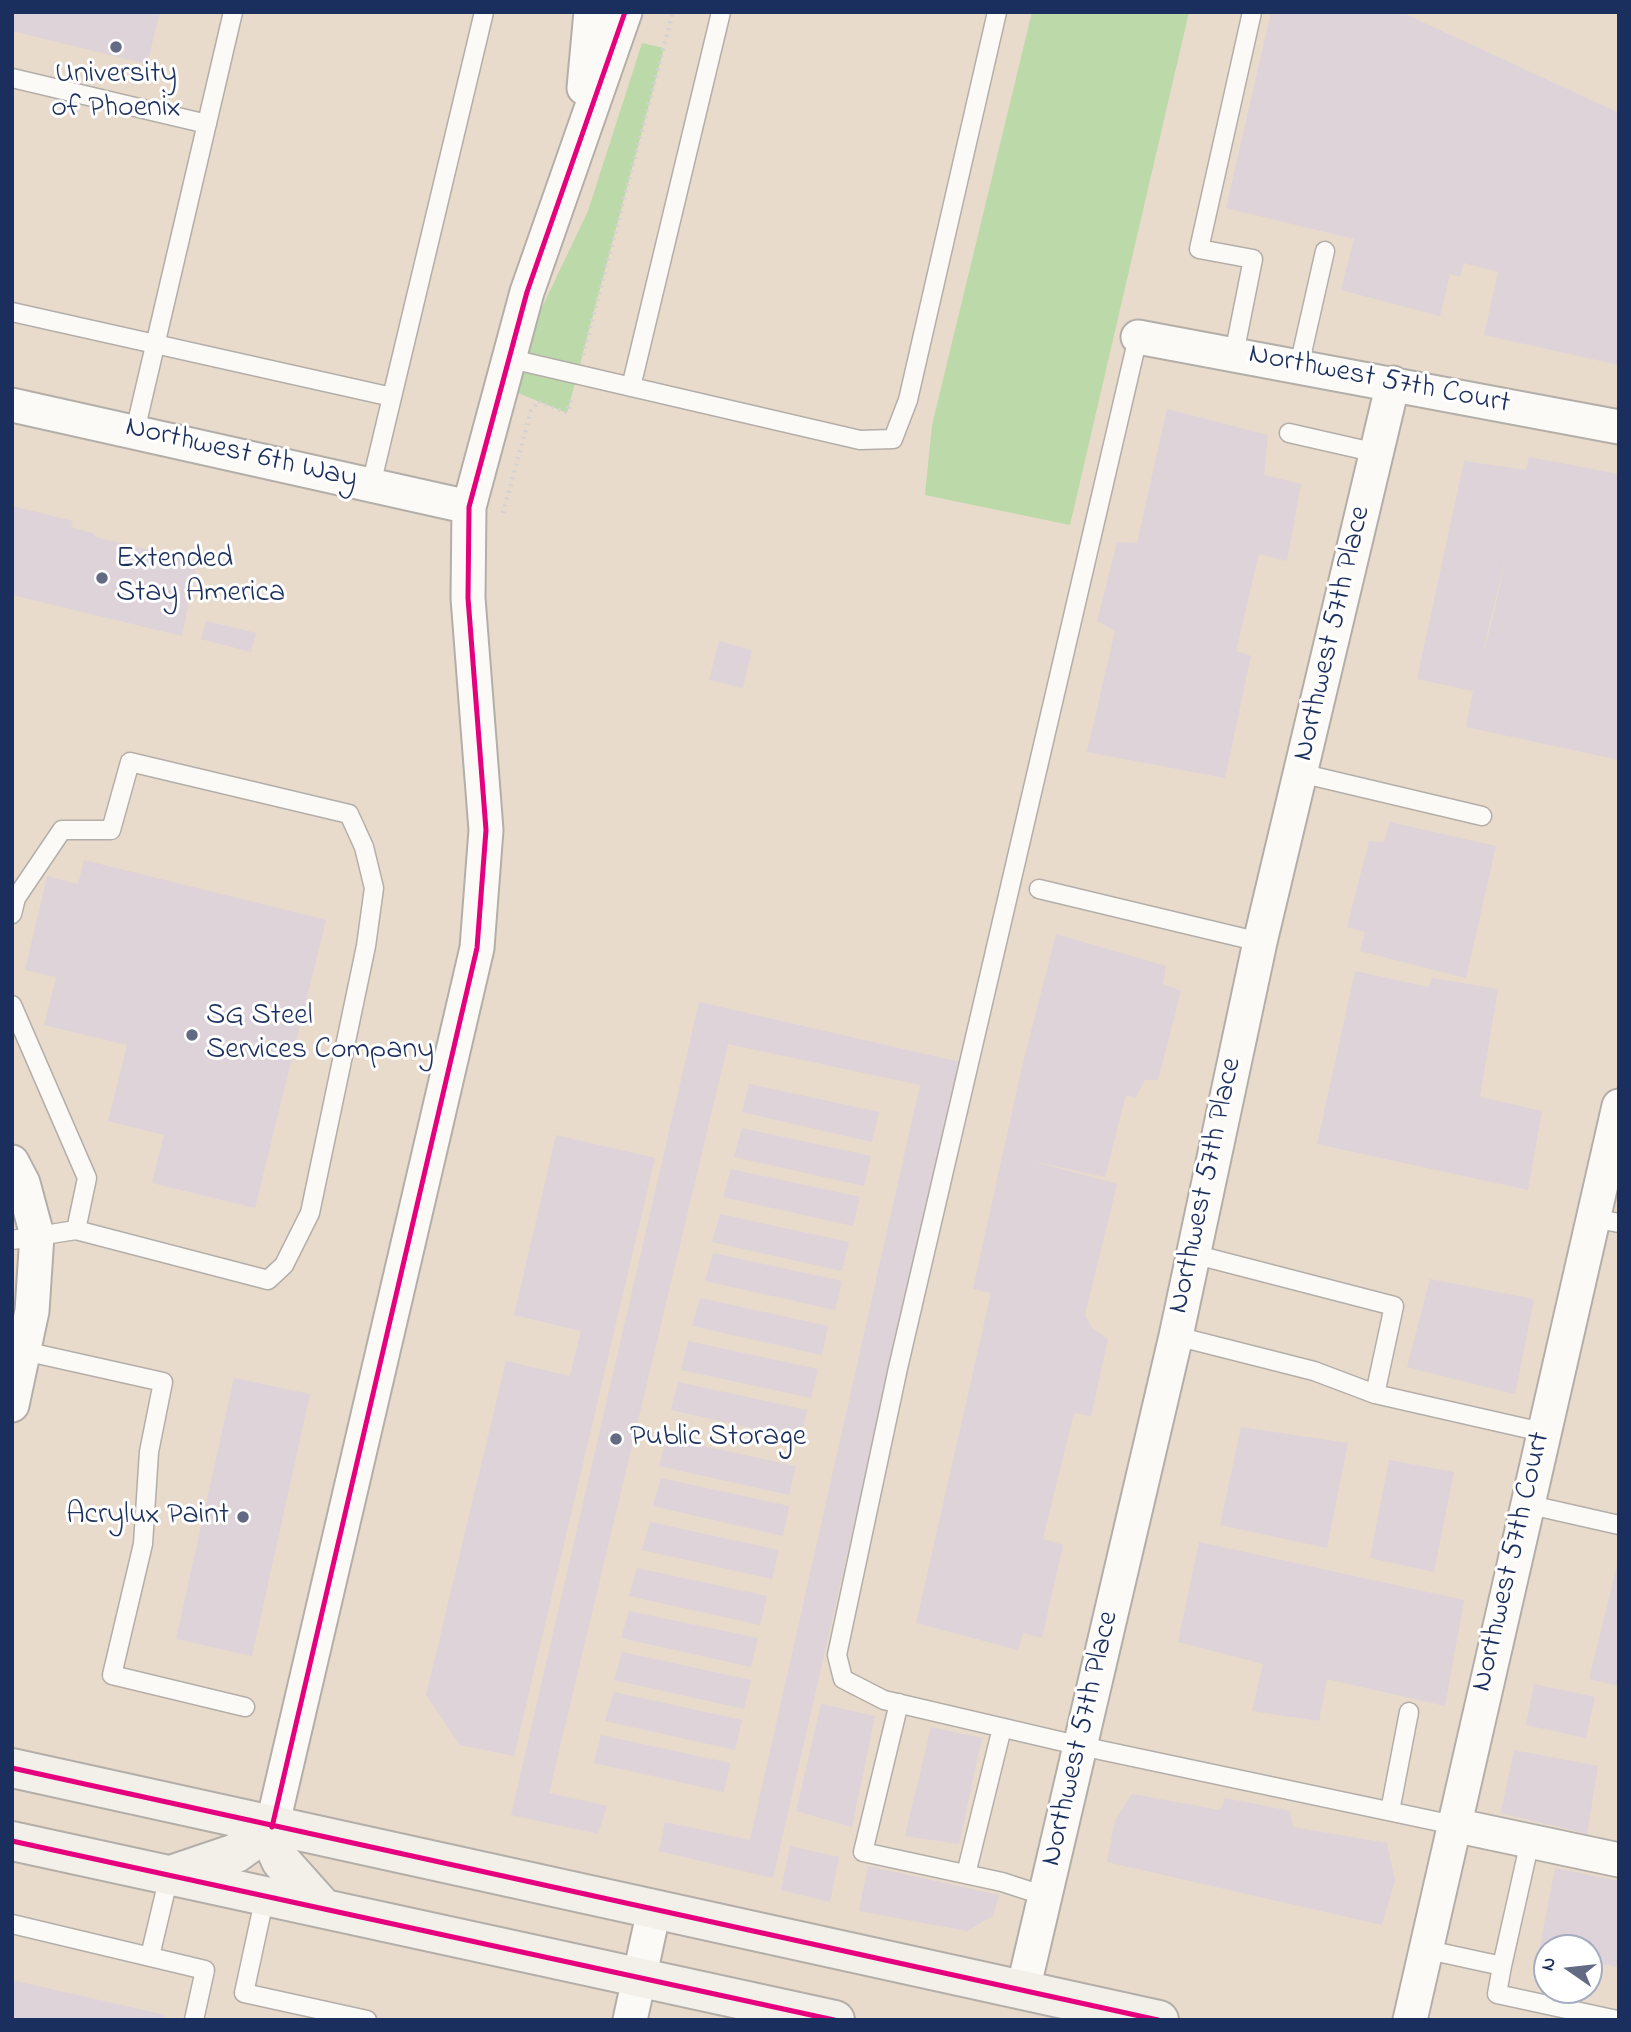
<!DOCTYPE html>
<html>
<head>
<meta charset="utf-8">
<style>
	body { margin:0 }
	#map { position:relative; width:1631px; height:2032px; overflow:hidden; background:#e8dbcc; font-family:"Indie Flower",sans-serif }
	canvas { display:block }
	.frame { position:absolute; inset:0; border:14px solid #1b2f5e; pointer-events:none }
	.north { position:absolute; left:1533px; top:1934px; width:70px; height:70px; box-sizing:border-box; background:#fff; border:2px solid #a4acbf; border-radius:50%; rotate:284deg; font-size:19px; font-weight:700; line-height:28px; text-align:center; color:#1b2f5e }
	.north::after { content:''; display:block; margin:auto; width:24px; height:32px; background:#636b84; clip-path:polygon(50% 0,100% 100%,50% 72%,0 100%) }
</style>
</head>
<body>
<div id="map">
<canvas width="1631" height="2032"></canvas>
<div class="frame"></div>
<div class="north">N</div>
</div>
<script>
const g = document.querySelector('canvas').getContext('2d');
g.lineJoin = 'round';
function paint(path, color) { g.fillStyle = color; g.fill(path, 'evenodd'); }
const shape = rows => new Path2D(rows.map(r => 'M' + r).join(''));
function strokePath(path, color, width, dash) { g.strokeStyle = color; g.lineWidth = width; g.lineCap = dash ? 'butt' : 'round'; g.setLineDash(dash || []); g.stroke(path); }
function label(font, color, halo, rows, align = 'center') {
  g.font = font + ' "Indie Flower",sans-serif'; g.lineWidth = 6; g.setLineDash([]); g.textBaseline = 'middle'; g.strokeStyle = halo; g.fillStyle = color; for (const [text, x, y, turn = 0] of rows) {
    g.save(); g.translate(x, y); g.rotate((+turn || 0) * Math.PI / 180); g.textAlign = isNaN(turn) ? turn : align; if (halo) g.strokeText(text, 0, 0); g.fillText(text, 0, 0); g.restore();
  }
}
const green = shape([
	[1032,12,1189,12,1070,525,925,495,932,425],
	[642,43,664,48,567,413,513,391,525,343,588,211]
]);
const building = shape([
	[12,12,160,12,147,64,12,31],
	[1271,12,1401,12,1619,113,1619,365,1484,335,1498,272,1464,263,1460,277,1450,274,1440,316,1341,290,1354,239,1226,208],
	[1167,409,1268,435,1264,475,1301,484,1287,561,1259,554,1236,651,1251,656,1225,778,1087,752,1115,631,1097,621,1117,542,1137,543],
	[1529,457,1619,474,1619,760,1466,727,1473,691,1417,679,1464,461,1526,470],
	[1508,547,1495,608,1485,648,1484,648],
	[12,506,73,521,71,527,95,534,95,537,197,561,182,636,12,595],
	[206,621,256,633,251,652,201,639],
	[719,641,752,650,743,688,709,680],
	[1390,822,1496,846,1466,978,1360,951,1365,932,1347,927,1369,841,1384,842],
	[84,860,326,920,255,1208,152,1183,164,1135,108,1121,127,1045,44,1025,56,977,25,970,47,876,78,884],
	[1056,934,1166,966,1163,984,1181,991,1158,1080,1145,1080,1135,1098,1126,1095,1105,1177,1028,1160,1117,1184,1085,1315,1092,1328,1108,1339,1091,1416,1074,1413,1043,1539,1063,1545,1042,1638,1023,1633,1018,1650,916,1623,991,1293,973,1289,1021,1071],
	[1355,971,1428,987,1432,978,1498,989,1480,1097,1542,1111,1528,1190,1317,1144],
	[699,1002,960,1062,773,1878,659,1851,665,1822,750,1840,920,1085,728,1044,549,1793,607,1806,598,1834,511,1815],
	[749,1084,879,1112,872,1142,742,1112],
	[742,1128,871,1156,864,1186,734,1157],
	[556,1135,655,1158,514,1756,460,1745,426,1695,506,1361,570,1376,581,1331,514,1315],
	[731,1169,860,1197,853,1226,723,1197],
	[720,1214,849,1242,842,1271,712,1242],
	[713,1253,842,1281,835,1310,705,1281],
	[1430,1279,1534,1299,1515,1394,1407,1367],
	[700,1298,828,1326,822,1355,692,1326],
	[688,1341,818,1369,811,1398,681,1370],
	[234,1378,310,1394,252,1656,176,1639],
	[678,1382,807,1410,801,1439,671,1410],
	[1241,1427,1348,1443,1327,1548,1220,1525],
	[666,1438,796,1466,789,1495,659,1466],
	[1389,1460,1454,1472,1434,1572,1370,1558],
	[661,1478,789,1506,783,1536,653,1506],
	[650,1522,779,1550,772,1579,642,1550],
	[1199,1542,1464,1600,1445,1706,1327,1679,1319,1721,1252,1711,1263,1664,1178,1642],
	[1618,1561,1619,1561,1619,1686,1589,1679],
	[637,1568,767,1596,760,1625,629,1596],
	[629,1611,758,1638,751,1667,621,1638],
	[622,1652,751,1680,744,1709,614,1680],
	[1534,1684,1595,1697,1586,1738,1526,1725],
	[614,1692,742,1720,735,1750,605,1721],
	[821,1704,875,1716,852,1827,796,1811],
	[931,1727,982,1738,959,1844,905,1836],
	[601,1735,730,1763,724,1792,594,1763],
	[1514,1750,1598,1766,1587,1834,1501,1813],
	[1132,1794,1220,1810,1225,1798,1290,1811,1293,1827,1387,1843,1395,1880,1382,1925,1107,1862,1115,1820],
	[790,1846,839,1857,830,1902,781,1890],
	[868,1866,999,1895,993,1916,967,1931,859,1911],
	[1555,1868,1619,1881,1619,1967,1589,1961,1589,1948,1547,1948,1547,1953,1539,1951],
	[12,1980,165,2015,164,2020,12,2020]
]);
const path = shape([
	[583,355,673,12],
	[503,513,531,411,538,401,567,413,572,397]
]);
const lane = shape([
	[12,78,207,124],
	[12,312,392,397],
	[1138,337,898,1368,837,1655,843,1679,884,1700,1081,1746,1454,1825],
	[1234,354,1253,259,1199,249,1252,12],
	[511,359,860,440,893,439,908,400,997,12],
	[1299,366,1325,251],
	[631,387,721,12],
	[135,431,233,12],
	[1289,433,1377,453],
	[371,485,484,12],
	[1300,773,1482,816],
	[1039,889,1260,942],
	[12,914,16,898,62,830,111,830,130,762,349,814,364,847,374,888,366,946,310,1213,284,1265,268,1280,76,1230,12,1240],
	[12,1005,87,1178,76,1230],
	[1592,1218,1619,1223],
	[1193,1254,1394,1306,1375,1394,1542,1432],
	[1176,1336,1314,1371,1375,1394],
	[24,1351,163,1382,149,1452,143,1544,112,1675,245,1707],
	[1526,1504,1619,1525],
	[899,1703,863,1852,1002,1882,1045,1896],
	[1390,1811,1409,1712],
	[966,1874,1002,1728],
	[265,1896,244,1993,367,2020],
	[12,1924,205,1970,194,2020],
	[1428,1950,1502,1966,1530,1841],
	[150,1956,169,1876],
	[1502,1966,1497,1994,1617,2020]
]);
const street = shape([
	[584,88,591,12],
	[1138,337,1619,427],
	[12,405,469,507],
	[12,1162,23,1183,37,1235,32,1311,12,1405],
	[1454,1825,1619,1860],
	[272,1827,477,948,486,830,468,598,469,507,527,292,625,12],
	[1023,1990,1176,1336,1260,942,1393,383],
	[630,2020,654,1910],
	[1410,2020,1619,1106]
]);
const secondary = shape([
	[12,1768,1159,2020],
	[272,1827,275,1848,281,1861,323,1908],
	[12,1841,835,2020],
	[171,1875,236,1853,272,1827]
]);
const bus1 = shape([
	[12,1768,1158,2020],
	[272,1827,477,948,486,830,468,598,469,507,527,292,625,12],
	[12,1841,834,2020]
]);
const markers = [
	[116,47,7,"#636b84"],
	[102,578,7,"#636b84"],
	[192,1035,7,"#636b84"],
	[616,1439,7,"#636b84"],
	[243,1517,7,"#636b84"]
];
const poiNames = [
	["University",116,76,"center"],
	["of Phoenix",116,110,"center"],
	["Extended",116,561],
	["Stay America",116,595],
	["SG Steel",206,1018],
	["Services Company",206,1052],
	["Public Storage",630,1439],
	["Acrylux Paint",229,1517,"right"]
];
const streetNames = [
	["Northwest 57th Court",1379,381,11],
	["Northwest 6th Way",241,455,13],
	["Northwest 57th Place",1334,634,-77],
	["Northwest 57th Place",1207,1186,-78],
	["Northwest 57th Court",1513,1562,-77],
	["Northwest 57th Place",1082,1739,-77]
];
paint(green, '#bcd9a9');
paint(building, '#ddd3d9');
strokePath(lane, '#b4aea9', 21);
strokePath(street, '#b4aea9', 37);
strokePath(secondary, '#b4aea9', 42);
strokePath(path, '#d4d2d0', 4.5, [2, 5]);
strokePath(lane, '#fcfaf7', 18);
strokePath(street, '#fcfaf7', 33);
strokePath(secondary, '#f3efe9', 38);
strokePath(bus1, '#e5007d', 5);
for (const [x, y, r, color] of markers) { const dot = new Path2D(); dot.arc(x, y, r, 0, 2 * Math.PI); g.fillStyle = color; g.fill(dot); strokePath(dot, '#fff', 2.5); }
label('30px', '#1b2f5e', '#fff', poiNames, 'left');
label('30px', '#1b2f5e', '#fff', streetNames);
</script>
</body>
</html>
